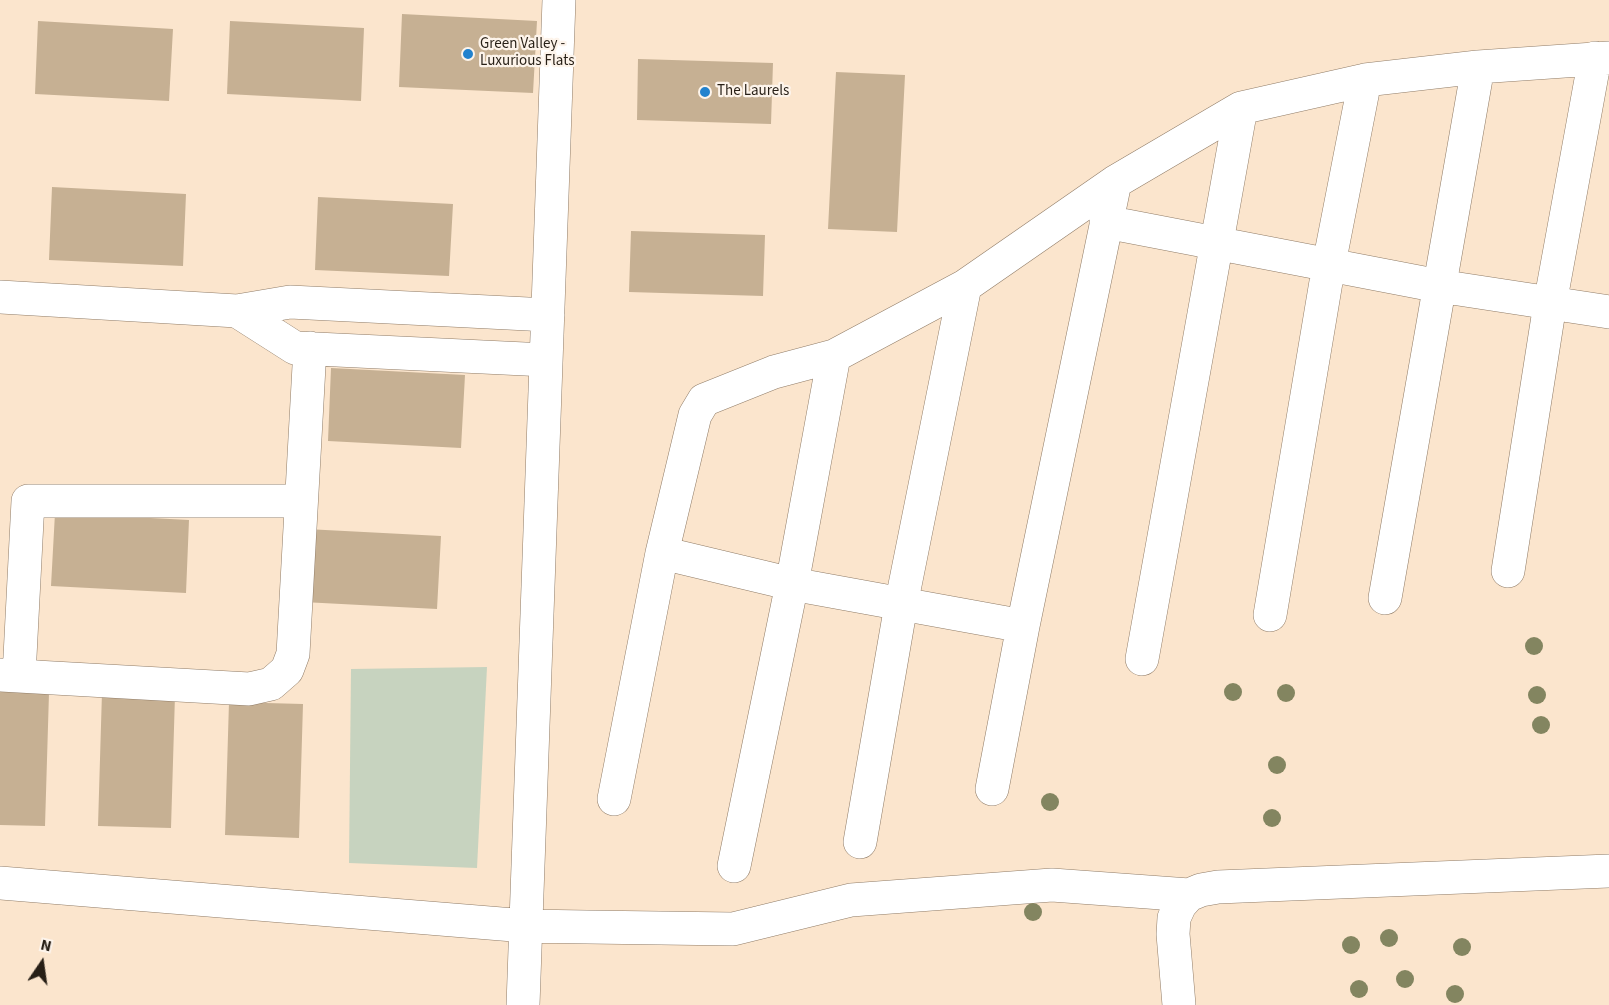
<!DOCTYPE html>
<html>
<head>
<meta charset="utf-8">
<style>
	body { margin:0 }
	#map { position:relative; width:1609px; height:1005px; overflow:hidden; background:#fbe5cd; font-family:"Source Sans 3",sans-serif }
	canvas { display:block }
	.north { position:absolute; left:12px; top:933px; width:60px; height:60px; -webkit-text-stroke:4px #fdf4eb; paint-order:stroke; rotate:13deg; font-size:16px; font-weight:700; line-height:24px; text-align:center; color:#271f16 }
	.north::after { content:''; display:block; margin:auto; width:21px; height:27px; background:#271f16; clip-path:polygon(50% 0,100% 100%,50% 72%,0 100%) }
</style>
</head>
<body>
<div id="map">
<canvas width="1609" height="1005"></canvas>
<div class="north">N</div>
</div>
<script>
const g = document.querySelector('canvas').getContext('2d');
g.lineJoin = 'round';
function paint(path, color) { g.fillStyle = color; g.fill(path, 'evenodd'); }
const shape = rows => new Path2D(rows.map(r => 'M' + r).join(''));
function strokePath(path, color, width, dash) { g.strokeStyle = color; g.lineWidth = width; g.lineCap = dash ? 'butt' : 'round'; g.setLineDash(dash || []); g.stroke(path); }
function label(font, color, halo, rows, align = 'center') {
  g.font = font + ' "Source Sans 3",sans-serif'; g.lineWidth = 4.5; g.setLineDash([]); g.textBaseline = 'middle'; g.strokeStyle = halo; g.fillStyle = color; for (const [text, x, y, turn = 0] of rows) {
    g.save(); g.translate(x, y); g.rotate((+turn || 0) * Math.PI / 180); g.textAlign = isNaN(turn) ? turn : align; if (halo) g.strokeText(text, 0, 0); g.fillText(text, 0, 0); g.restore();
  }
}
const green = shape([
	[487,667,477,868,349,863,351,669]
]);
const building = shape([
	[402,14,537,21,533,93,399,87],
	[38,21,173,29,169,101,35,94],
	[230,21,364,28,361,101,227,94],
	[638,59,773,63,771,124,637,120],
	[836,72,905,75,897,232,828,229],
	[52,187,186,194,183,266,49,260],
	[318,197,453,204,449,276,315,270],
	[631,231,765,235,763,296,629,292],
	[331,368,465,375,461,448,328,441],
	[55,513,189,520,186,593,51,586],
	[306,529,441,536,437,609,303,602],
	[0,691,49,693,45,826,0,825],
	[102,692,175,695,171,828,98,826],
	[229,702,303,704,299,838,225,835]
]);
const street = shape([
	[1106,222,1439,286,1609,312],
	[0,297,237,311,290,302,548,315],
	[237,311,295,348,546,360],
	[662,553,792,584,1023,626],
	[1508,571,1550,304,1595,58],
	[1385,598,1478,67],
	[1270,615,1329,264,1365,80],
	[1142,659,1241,108],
	[0,675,249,689,271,684,287,670,293,654,310,348],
	[19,676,28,501,301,501],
	[992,789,1023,626,1115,182],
	[614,799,662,553,695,415,704,400,774,372,834,356,965,286,1115,182,1241,108,1365,80,1478,67,1609,58],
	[860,842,901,605,965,286],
	[734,866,792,584,834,356],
	[0,883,526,926,587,927,733,929,851,900,1052,885,1189,895],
	[523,1005,559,0],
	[1179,1005,1173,934,1174,918,1180,905,1189,895,1201,890,1218,887,1609,871]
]);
const trees = [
	[1534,646],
	[1233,692],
	[1286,693],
	[1537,695],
	[1541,725],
	[1277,765],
	[1050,802],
	[1272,818],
	[1033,912],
	[1389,938],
	[1351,945],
	[1462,947],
	[1405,979],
	[1359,989],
	[1455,994]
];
const markers = [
	[468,54,6,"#2282ce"],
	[705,92,6,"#2282ce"]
];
const poiNames = [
	["Green Valley -",480,45],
	["Luxurious Flats",480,62],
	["The Laurels",717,92]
];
paint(green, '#c7d3bf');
paint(building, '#c6b093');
strokePath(street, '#907c67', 34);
strokePath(street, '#fff', 33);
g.fillStyle = '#838560';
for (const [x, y] of trees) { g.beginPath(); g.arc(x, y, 9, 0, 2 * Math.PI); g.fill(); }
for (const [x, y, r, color] of markers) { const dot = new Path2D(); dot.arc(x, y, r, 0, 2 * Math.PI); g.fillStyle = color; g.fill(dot); strokePath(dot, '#fdf4eb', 2); }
label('15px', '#271f16', '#fdf4eb', poiNames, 'left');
</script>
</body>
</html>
